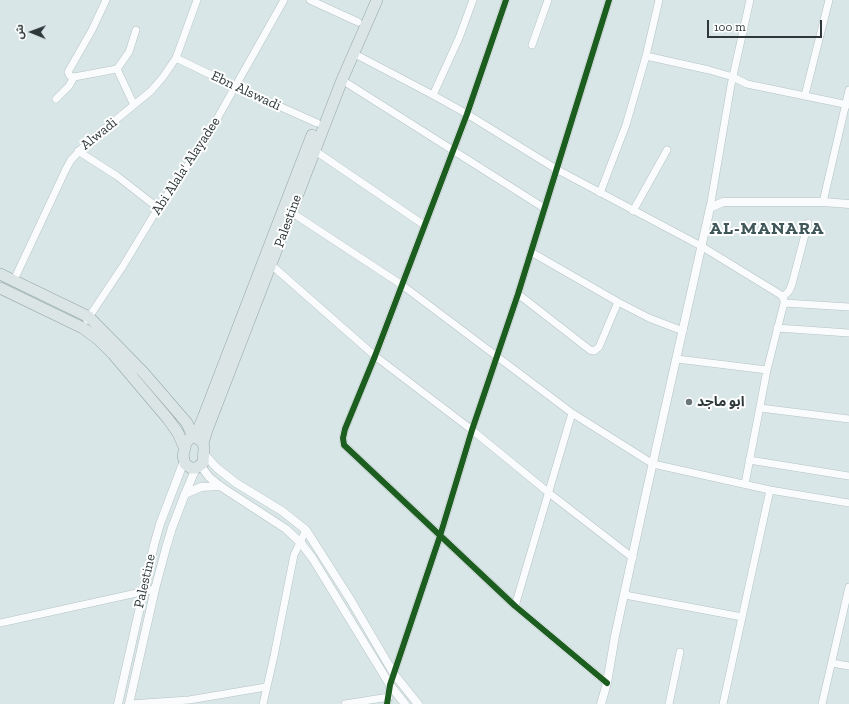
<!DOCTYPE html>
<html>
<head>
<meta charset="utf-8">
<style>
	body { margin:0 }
	#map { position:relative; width:849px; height:704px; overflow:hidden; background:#d8e6e8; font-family:"Zilla Slab","Noto Sans Arabic",serif }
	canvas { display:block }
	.north { position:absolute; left:12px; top:12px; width:40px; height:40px; -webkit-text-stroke:3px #fff; paint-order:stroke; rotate:271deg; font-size:11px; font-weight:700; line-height:16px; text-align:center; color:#2e383a }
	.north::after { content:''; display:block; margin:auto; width:14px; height:18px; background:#2e383a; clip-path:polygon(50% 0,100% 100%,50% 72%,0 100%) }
	.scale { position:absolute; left:707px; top:20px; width:115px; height:18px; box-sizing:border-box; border:2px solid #2e383a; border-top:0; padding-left:5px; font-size:12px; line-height:14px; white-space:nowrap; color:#2e383a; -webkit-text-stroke:3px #fff; paint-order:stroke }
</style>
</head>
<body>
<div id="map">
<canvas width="849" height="704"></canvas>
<div class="north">ش</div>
<div class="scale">100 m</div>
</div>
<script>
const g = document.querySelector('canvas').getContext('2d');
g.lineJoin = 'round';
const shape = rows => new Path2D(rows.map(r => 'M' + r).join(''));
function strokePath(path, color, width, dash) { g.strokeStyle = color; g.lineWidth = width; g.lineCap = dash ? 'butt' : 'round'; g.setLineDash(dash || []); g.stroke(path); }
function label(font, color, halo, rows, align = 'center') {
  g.font = font + ' "Zilla Slab","Noto Sans Arabic",serif'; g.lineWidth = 4; g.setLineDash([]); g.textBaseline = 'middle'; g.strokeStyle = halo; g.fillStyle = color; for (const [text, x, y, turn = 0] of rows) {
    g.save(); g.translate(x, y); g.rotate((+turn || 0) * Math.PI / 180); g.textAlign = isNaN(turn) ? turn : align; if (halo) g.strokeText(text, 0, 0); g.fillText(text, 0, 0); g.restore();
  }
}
const minor = shape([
	[310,0,358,22],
	[506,0,467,114,375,356,345,429,343,438,344,445,515,606,607,683],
	[659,0,646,56,709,70,733,77,747,84,849,105],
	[532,45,548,0],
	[353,53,433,95,467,114,556,169,701,246,781,295,784,300,784,303,767,370,745,484],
	[176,58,234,86,317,123],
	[74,77,70,76,68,72,92,30,106,0],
	[342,80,544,208],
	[433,95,459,38,473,0],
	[805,95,829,0],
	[56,99,69,86,74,77,117,69],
	[134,105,117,69,129,52,136,30],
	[314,150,424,225],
	[78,151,117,176,158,208],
	[600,193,626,125,646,56],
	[823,202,849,90],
	[710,208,731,85,750,0],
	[633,211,667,150],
	[291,212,402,285,572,413,653,464,770,490,849,503],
	[531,252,618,302,649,318,683,331],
	[268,262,375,356,472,430,549,493,633,558],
	[14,280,66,169,71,160,85,145,151,91,163,77,176,58,197,0],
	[518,294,590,350,594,351,599,347,618,302],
	[783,297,789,291,792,284,808,223],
	[784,303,849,307],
	[87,320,123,266,158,208,190,162,213,126,284,0],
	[777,328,849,333],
	[677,359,767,370],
	[760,408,849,419],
	[749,460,849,476],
	[625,595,742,617],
	[515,606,572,413],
	[0,623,155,589],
	[832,663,849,666],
	[129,704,189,700,266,687],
	[263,704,274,656,294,555,306,530],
	[345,704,389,697],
	[387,704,390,685,440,536,472,430,518,294,609,0],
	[669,704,680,652],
	[723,704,770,490],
	[822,704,849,587]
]);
const tertiary = shape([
	[204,454,217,468,236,483,282,511,306,530,350,599,394,674,418,704],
	[201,466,209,477,220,486,286,529,301,543,313,559,390,685,405,704],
	[185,494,201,487,220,486],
	[118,704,154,545,160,524,184,461],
	[129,704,155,589,166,548,172,528,185,494,196,468],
	[601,704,607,683,615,636,645,498,710,208,723,202,823,202,849,204]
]);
const primary = shape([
	[0,274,89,317,143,372,187,423,191,432,191,437],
	[0,288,83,328,99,340,113,354,168,419,178,433,184,447],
	[191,437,195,437,200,440,203,443,204,448,203,463,196,468,191,468,185,464,183,456,186,443,191,437],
	[195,437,203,418,312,135],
	[203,443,207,430,342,80,377,0]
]);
const cycleway = shape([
	[506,0,467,114,375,356,345,429,343,438,344,445,515,606,607,683],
	[387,704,390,685,440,536,472,430,518,294,609,0]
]);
const markers = [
	[689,402,4,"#6a7577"]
];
const streetNames = [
	["Ebn Alswadi",246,91,25],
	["Alwadi",99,134,-39],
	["Abi Alala' Alayadee",186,166,-57],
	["Palestine",288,221,-70],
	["Palestine",145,581,-77]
];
const poiNames = [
	["ابو ماجد",697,402]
];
const districtNames = [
	["AL-MANARA",767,229]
];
strokePath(minor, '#b7c2c4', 8);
strokePath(tertiary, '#b7c2c4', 9);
strokePath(primary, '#93a7a6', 12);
strokePath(minor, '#f9fbfc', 7);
strokePath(tertiary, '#f9fbfc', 8);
strokePath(primary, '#dce5e5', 11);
strokePath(cycleway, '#1b5e20', 6);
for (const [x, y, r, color] of markers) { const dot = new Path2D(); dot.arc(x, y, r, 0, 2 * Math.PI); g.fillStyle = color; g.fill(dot); strokePath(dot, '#fff', 1.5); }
label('14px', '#2e383a', '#fff', streetNames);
label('bold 14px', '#2e383a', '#fff', poiNames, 'left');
g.letterSpacing = '1px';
label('bold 18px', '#40575a', '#fff', districtNames);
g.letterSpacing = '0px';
</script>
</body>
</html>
